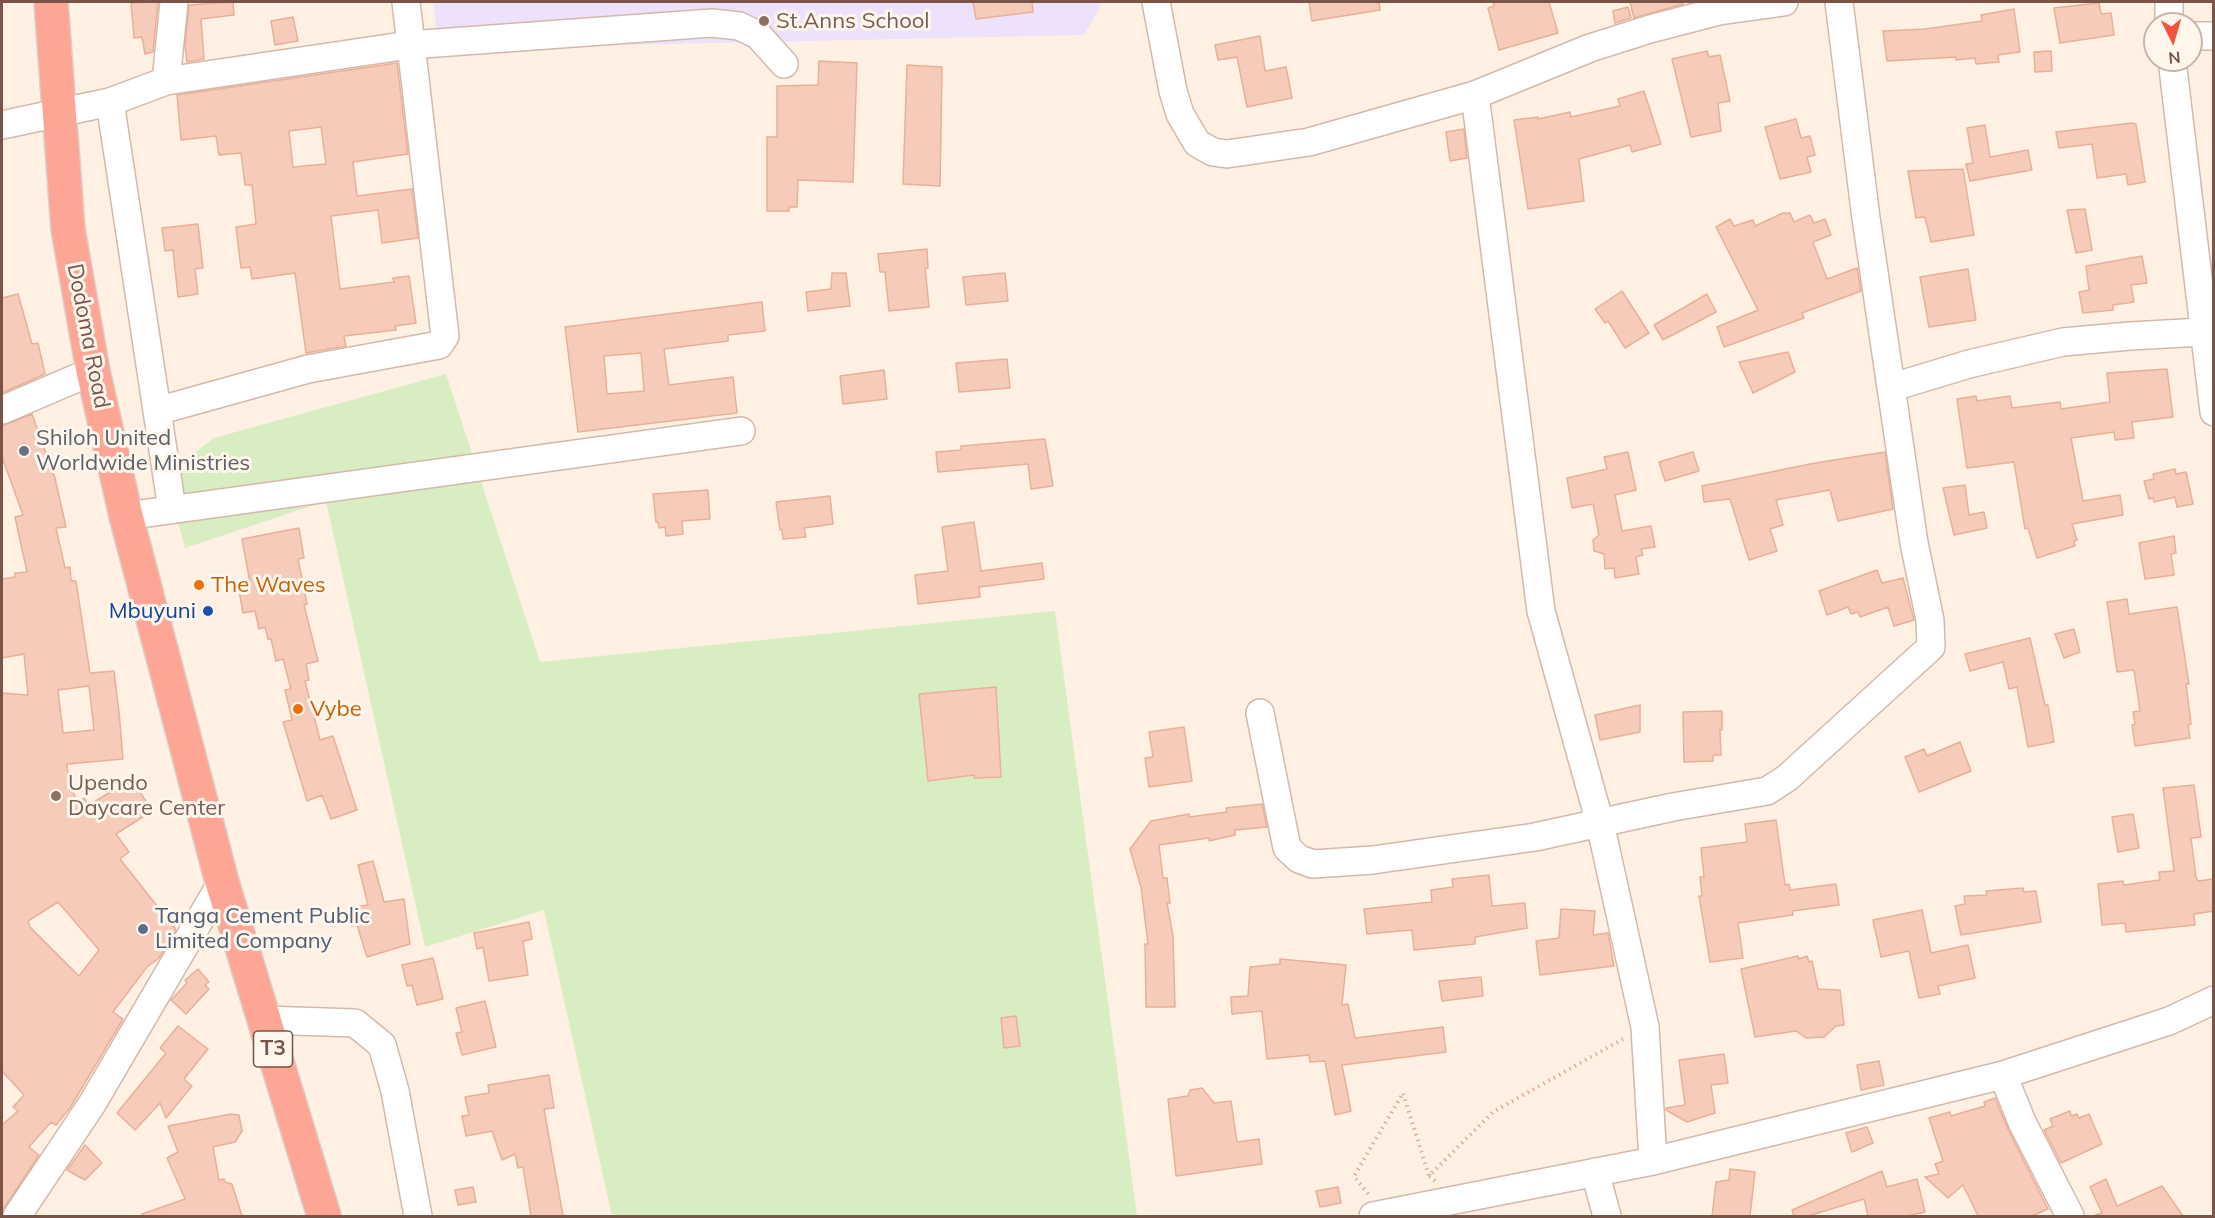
<!DOCTYPE html>
<html>
<head>
<meta charset="utf-8">
<style>
	body { margin:0 }
	#map { position:relative; width:2215px; height:1218px; overflow:hidden; background:#fef1e4; font-family:Mulish,sans-serif }
	canvas { display:block }
	.frame { position:absolute; inset:0; border:3px solid #795447; pointer-events:none }
	.north { position:absolute; left:2143px; top:12px; width:60px; height:60px; box-sizing:border-box; background:#fff6ec; border:2px solid #c9b5aa; border-radius:50%; rotate:175deg; font-size:16px; font-weight:700; line-height:24px; text-align:center; color:#795447 }
	.north::after { content:''; display:block; margin:auto; width:21px; height:27px; background:#f3533e; clip-path:polygon(50% 0,100% 100%,50% 72%,0 100%) }
</style>
</head>
<body>
<div id="map">
<canvas width="2215" height="1218"></canvas>
<div class="frame"></div>
<div class="north">N</div>
</div>
<script>
const g = document.querySelector('canvas').getContext('2d');
g.lineJoin = 'round';
function paint(path, color) { g.fillStyle = color; g.fill(path, 'evenodd'); }
const shape = rows => new Path2D(rows.map(r => 'M' + r).join(''));
function strokePath(path, color, width, dash) { g.strokeStyle = color; g.lineWidth = width; g.lineCap = dash ? 'butt' : 'round'; g.setLineDash(dash || []); g.stroke(path); }
function label(font, color, halo, rows, align = 'center') {
  g.font = font + ' Mulish,sans-serif'; g.lineWidth = 6; g.setLineDash([]); g.textBaseline = 'middle'; g.strokeStyle = halo; g.fillStyle = color; for (const [text, x, y, turn = 0] of rows) {
    g.save(); g.translate(x, y); g.rotate((+turn || 0) * Math.PI / 180); g.textAlign = isNaN(turn) ? turn : align; if (halo) g.strokeText(text, 0, 0); g.fillText(text, 0, 0); g.restore();
  }
}
const education = shape([
	[433,2,1100,2,1101,6,1084,35,439,49]
]);
const green = shape([
	[446,374,540,662,1055,611,1137,1216,612,1216,544,910,425,947,326,501,185,548,166,475,214,438]
]);
const building = shape([
	[145,2,158,2,153,52,145,54,142,37,134,38,131,3,145,2],
	[233,2,234,15,201,19,204,59,187,62,185,46,189,5,233,2],
	[973,2,1032,2,1033,12,976,19,973,2],
	[1309,2,1379,2,1380,10,1312,21,1309,2],
	[1493,2,1549,2,1558,33,1499,50,1488,8,1494,6,1493,2],
	[1630,2,1683,2,1683,4,1634,18,1630,2],
	[2099,3,2101,14,2111,13,2114,35,2060,43,2054,8,2099,3],
	[1628,7,1631,18,1615,23,1613,11,1628,7],
	[2014,9,2020,52,1998,55,1999,62,1976,64,1975,58,1956,60,1956,57,1887,61,1883,31,1925,29,1982,21,1981,15,2014,9],
	[293,17,298,41,275,45,271,21,293,17],
	[1260,36,1265,71,1286,67,1292,98,1247,107,1237,57,1218,60,1215,45,1260,36],
	[1707,51,1709,57,1720,55,1730,101,1718,103,1721,131,1691,137,1672,59,1707,51],
	[2051,51,2052,71,2035,72,2034,52,2051,51],
	[819,61,857,63,853,182,798,180,797,207,789,207,789,211,767,211,767,137,777,137,777,86,818,85,819,61],
	[397,63,408,154,353,162,357,196,412,189,418,238,382,243,378,210,331,216,340,289,394,282,393,278,409,276,416,323,395,326,396,330,344,336,346,346,306,353,295,273,252,279,250,267,241,268,236,227,256,224,252,185,245,185,241,153,219,155,216,136,181,140,177,95,397,63],
	[321,127,326,164,293,167,289,131,321,127],
	[907,65,942,67,940,186,903,184,907,65],
	[1644,91,1661,144,1632,152,1630,145,1579,159,1584,201,1528,209,1514,120,1538,117,1538,119,1570,112,1571,117,1620,106,1618,99,1644,91],
	[1796,119,1801,138,1810,136,1815,155,1807,157,1811,172,1780,179,1765,127,1796,119],
	[2132,123,2136,124,2145,182,2128,185,2126,174,2097,178,2092,144,2059,148,2056,132,2132,123],
	[1985,125,1990,157,2028,150,2032,170,1970,181,1966,164,1973,163,1967,128,1985,125],
	[1464,129,1467,158,1450,161,1446,132,1464,129],
	[1963,169,1974,235,1931,242,1925,217,1916,218,1908,171,1963,169],
	[2085,209,2092,250,2076,253,2067,210,2085,209],
	[1783,213,1790,213,1794,222,1810,215,1814,223,1825,219,1831,235,1813,242,1827,279,1857,268,1861,291,1802,313,1804,318,1724,347,1717,327,1758,310,1716,227,1730,219,1734,226,1753,220,1755,226,1783,213],
	[198,224,203,268,195,269,198,294,178,297,173,250,165,251,162,228,198,224],
	[927,249,928,268,925,268,929,307,889,311,885,272,880,272,878,254,927,249],
	[2142,256,2147,283,2131,285,2134,302,2113,305,2113,310,2083,313,2079,292,2089,290,2086,266,2142,256],
	[1968,269,1976,320,1929,327,1920,277,1968,269],
	[832,273,846,273,850,306,808,311,806,292,831,289,832,273],
	[1005,273,1008,301,966,305,963,277,1005,273],
	[1622,291,1649,333,1625,348,1608,321,1605,323,1595,309,1622,291],
	[18,294,32,344,38,343,45,374,2,393,2,298,18,294],
	[1707,294,1716,312,1663,340,1654,325,1707,294],
	[762,302,765,331,728,335,728,341,664,349,669,385,733,377,737,413,578,432,565,327,762,302],
	[641,353,644,391,607,394,604,356,641,353],
	[1788,352,1795,372,1753,393,1739,362,1788,352],
	[1007,359,1010,388,959,392,956,363,1007,359],
	[2167,369,2173,417,2132,422,2134,438,2115,440,2114,432,2071,438,2083,501,2120,495,2123,515,2072,524,2077,540,2074,541,2075,546,2037,558,2028,528,2025,529,2014,462,1967,468,1957,399,1976,396,1977,401,2010,396,2012,408,2060,402,2061,409,2110,402,2107,373,2167,369],
	[884,370,887,399,843,404,840,376,884,370],
	[32,414,55,478,66,527,56,528,65,568,70,567,71,581,76,581,90,673,114,671,119,712,123,759,67,764,69,784,78,802,84,798,89,805,132,779,152,811,116,834,129,852,120,859,176,930,159,958,147,967,113,1012,123,1019,70,1108,56,1125,51,1122,29,1147,39,1155,2,1211,2,1125,18,1111,13,1107,24,1095,2,1071,2,693,28,695,24,654,2,658,2,579,15,577,15,573,27,572,15,517,23,515,2,457,2,426,32,414],
	[89,686,94,730,63,733,58,690,89,686],
	[58,902,99,950,79,976,30,927,28,921,58,902],
	[1045,439,1053,486,1031,489,1028,464,938,472,936,452,961,450,961,446,1045,439],
	[1628,452,1636,490,1615,495,1622,531,1651,526,1655,547,1641,549,1643,555,1636,557,1639,574,1615,578,1614,568,1605,569,1604,554,1594,551,1593,540,1599,535,1593,504,1572,508,1567,478,1607,469,1604,457,1628,452],
	[1693,452,1699,471,1665,481,1659,462,1693,452],
	[1885,452,1893,509,1838,521,1830,490,1776,500,1783,525,1770,529,1777,551,1749,560,1730,499,1704,502,1702,486,1815,463,1885,452],
	[2175,469,2176,474,2186,472,2193,504,2177,507,2175,497,2154,502,2153,498,2149,499,2144,481,2154,479,2153,474,2175,469],
	[1965,485,1969,515,1984,512,1987,528,1954,535,1943,488,1965,485],
	[708,490,710,519,682,521,683,534,666,536,665,527,659,528,658,522,656,522,653,494,708,490],
	[830,496,833,524,804,528,806,537,783,539,782,530,780,530,776,502,830,496],
	[974,522,981,571,1042,563,1044,579,979,587,980,597,918,604,915,575,948,571,942,527,974,522],
	[299,528,304,558,298,559,307,604,304,605,318,661,306,664,309,680,305,681,320,740,333,736,357,810,331,819,322,795,307,801,283,722,292,720,285,690,291,689,283,659,276,661,271,639,268,639,265,627,259,629,255,611,243,613,239,590,251,588,242,539,299,528],
	[2174,536,2176,553,2171,554,2174,575,2145,579,2139,543,2174,536],
	[1877,570,1882,583,1903,578,1914,620,1894,626,1888,607,1860,617,1858,612,1851,614,1848,607,1827,615,1819,591,1877,570],
	[2127,599,2129,614,2177,607,2189,684,2186,684,2191,724,2188,725,2190,738,2135,746,2132,725,2135,724,2133,712,2140,711,2134,670,2117,672,2107,602,2127,599],
	[2074,629,2080,652,2064,658,2055,634,2074,629],
	[2030,638,2045,705,2048,705,2054,742,2028,747,2017,687,2009,689,2003,662,1970,671,1965,654,2030,638],
	[996,687,1001,777,974,778,974,775,928,781,919,694,996,687],
	[1640,705,1640,732,1600,740,1595,715,1640,705],
	[1722,711,1722,730,1720,730,1721,755,1713,755,1713,761,1684,762,1683,712,1722,711],
	[1184,727,1192,781,1149,787,1145,758,1153,757,1149,732,1184,727],
	[1960,742,1971,771,1919,792,1905,757,1924,749,1927,756,1960,742],
	[2194,785,2201,837,2191,838,2196,877,2198,881,2214,879,2214,911,2194,914,2195,925,2126,932,2125,923,2102,925,2098,884,2123,881,2124,885,2160,880,2159,872,2174,871,2163,788,2194,785],
	[1262,804,1267,827,1235,830,1235,835,1209,841,1209,838,1159,845,1163,878,1167,878,1170,903,1167,903,1173,936,1175,1007,1146,1007,1145,944,1148,944,1141,887,1130,849,1151,821,1189,814,1189,817,1227,812,1226,808,1262,804],
	[2133,814,2139,848,2118,852,2112,817,2133,814],
	[1776,820,1785,885,1789,884,1790,890,1836,884,1839,905,1792,911,1793,915,1738,923,1743,958,1710,962,1699,896,1702,896,1700,877,1704,877,1701,848,1747,842,1745,824,1776,820],
	[373,861,384,902,404,899,410,944,367,957,357,925,352,926,349,908,368,905,358,865,373,861],
	[1489,875,1492,906,1525,903,1527,928,1475,937,1475,944,1414,950,1412,930,1367,934,1364,909,1432,902,1431,890,1453,887,1452,879,1489,875],
	[2023,888,2024,892,2036,891,2041,922,1961,935,1955,906,1965,904,1964,896,1987,895,1986,891,2023,888],
	[1561,909,1595,911,1593,935,1608,933,1614,966,1540,975,1536,941,1559,938,1561,909],
	[1922,910,1931,953,1968,945,1975,978,1938,986,1940,994,1919,998,1909,951,1881,957,1873,920,1922,910],
	[529,922,532,939,523,941,528,975,489,981,483,947,477,949,474,933,529,922],
	[1798,956,1799,959,1807,956,1809,962,1812,961,1818,989,1840,990,1844,1025,1836,1026,1824,1037,1806,1038,1796,1031,1755,1037,1741,969,1798,956],
	[433,958,443,999,417,1005,412,985,407,986,402,965,433,958],
	[1280,959,1346,965,1342,1005,1348,1004,1355,1038,1443,1027,1446,1052,1342,1065,1351,1111,1335,1115,1325,1061,1310,1062,1309,1055,1267,1059,1262,1011,1232,1014,1231,997,1248,996,1250,967,1280,964,1280,959],
	[198,969,209,982,205,985,209,989,186,1014,171,1000,187,983,185,980,198,969],
	[1481,977,1483,996,1442,1001,1439,981,1481,977],
	[485,1001,496,1047,462,1055,456,1033,462,1032,456,1008,485,1001],
	[1016,1016,1020,1046,1004,1048,1001,1018,1016,1016],
	[178,1026,208,1049,184,1079,192,1086,166,1118,160,1103,135,1130,117,1113,166,1053,160,1048,178,1026],
	[1724,1054,1728,1083,1711,1085,1715,1113,1687,1122,1666,1110,1666,1108,1685,1105,1679,1060,1724,1054],
	[1879,1061,1884,1085,1861,1090,1857,1065,1879,1061],
	[549,1075,554,1108,544,1109,563,1216,531,1216,523,1167,518,1168,515,1154,502,1160,492,1131,466,1136,462,1116,469,1115,465,1097,489,1093,488,1085,549,1075],
	[1202,1088,1214,1103,1231,1101,1237,1142,1259,1139,1262,1164,1176,1176,1168,1099,1188,1096,1190,1090,1202,1088],
	[1995,1098,2008,1129,2048,1209,2032,1216,1978,1216,1963,1185,1948,1198,1925,1177,1939,1174,1935,1164,1943,1161,1929,1118,1950,1112,1951,1116,1985,1106,1984,1102,1995,1098],
	[2070,1111,2071,1116,2077,1114,2079,1118,2089,1114,2102,1144,2061,1163,2044,1130,2053,1126,2050,1119,2070,1111],
	[231,1114,239,1115,242,1131,235,1142,213,1147,219,1180,224,1179,225,1182,232,1184,242,1216,142,1216,142,1214,185,1199,167,1158,178,1152,168,1126,231,1114],
	[1867,1127,1873,1143,1852,1152,1846,1133,1867,1127],
	[85,1145,102,1163,85,1180,67,1170,85,1145],
	[1730,1169,1755,1172,1750,1216,1712,1216,1716,1182,1729,1180,1730,1169],
	[1882,1171,1887,1187,1917,1179,1925,1212,1907,1216,1868,1216,1864,1199,1808,1216,1794,1216,1792,1210,1882,1171],
	[2106,1179,2117,1206,2162,1186,2183,1216,2093,1216,2102,1213,2090,1187,2106,1179],
	[473,1187,476,1202,458,1205,455,1190,473,1187],
	[1338,1187,1341,1203,1320,1207,1316,1191,1338,1187]
]);
const path = shape([
	[1435,1181,1429,1176,1493,1112,1623,1039],
	[1368,1194,1354,1176,1403,1093,1429,1176]
]);
const minor = shape([
	[1156,2,1173,91,1180,114,1197,143,1213,152,1227,154,1309,142,1475,95,1590,48,1650,29,1719,11,1784,2],
	[2169,2,2169,24],
	[2191,36,2214,36],
	[2172,60,2214,412],
	[166,81,174,2],
	[1475,95,1541,611,1600,823,1645,1027,1653,1161],
	[110,102,172,509],
	[2,125,110,102,166,81,409,45,712,23,739,26,758,35,784,64],
	[1893,387,1969,364,2063,342,2130,336,2202,332,2214,335],
	[2,410,93,371],
	[157,411,308,369,439,345,445,336,406,2],
	[126,516,741,431],
	[1260,713,1287,848,1299,859,1313,864,1373,860,1535,837,1673,807,1767,791,1787,778,1931,647,1930,620,1914,543,1866,218,1839,2],
	[264,1020,355,1023,382,1045,395,1091,418,1216],
	[2003,1075,2022,1122,2070,1216],
	[1595,1172,1607,1216],
	[17,1216,92,1104,222,882],
	[1373,1216,1653,1161,2003,1075,2169,1021,2214,1000]
]);
const highway = shape([
	[51,2,68,229,93,371,126,516,222,882,324,1216]
]);
const markers = [
	[764,21,6,"#8d6e63"],
	[24,451,6,"#6b7280"],
	[199,585,6,"#e8710a"],
	[208,611,6,"#1a4fb4"],
	[298,709,6,"#e8710a"],
	[56,796,6,"#8d6e63"],
	[143,929,6,"#5c6f8a"]
];
const shields = [
	[273,1049,39]
];
const shieldNames = [
	["T3",273,1049]
];
const educationNames = [
	["St.Anns School",776,21],
	["Upendo",68,783],
	["Daycare Center",68,808]
];
const streetNames = [
	["Dodoma Road",88,336,79]
];
const worshipNames = [
	["Shiloh United",36,438],
	["Worldwide Ministries",36,463]
];
const foodNames = [
	["The Waves",211,585],
	["Vybe",310,709]
];
const transitNames = [
	["Mbuyuni",196,611]
];
const serviceNames = [
	["Tanga Cement Public",155,916],
	["Limited Company",155,941]
];
paint(education, '#eee1fb');
paint(green, '#d8edc1');
paint(building, '#f6cbb9');
strokePath(building, '#eaaf98', 1.5);
strokePath(minor, '#d3b9ab', 30);
strokePath(highway, '#d9cfcb', 36);
strokePath(path, '#dcae9c', 4, [1.5, 4.5]);
strokePath(minor, '#fff', 27);
strokePath(highway, '#fea695', 33);
for (const [x, y, r, color] of markers) { const dot = new Path2D(); dot.arc(x, y, r, 0, 2 * Math.PI); g.fillStyle = color; g.fill(dot); strokePath(dot, '#fff6ec', 2); }
for (const [x, y, w] of shields) { const box = new Path2D(); box.roundRect(x - w / 2, y - 18, w, 36, 4.5); g.fillStyle = '#fff6ec'; g.fill(box); strokePath(box, '#795447', 1.5); }
label('bold 21px', '#795447', null, shieldNames);
label('22px', '#785e54', '#fff6ec', educationNames, 'left');
label('22px', '#795447', '#fff6ec', streetNames);
label('22px', '#5b616d', '#fff6ec', worshipNames, 'left');
label('22px', '#c56008', '#fff6ec', foodNames, 'left');
label('22px', '#164399', '#fff6ec', transitNames, 'right');
label('22px', '#4e5e75', '#fff6ec', serviceNames, 'left');
</script>
</body>
</html>
